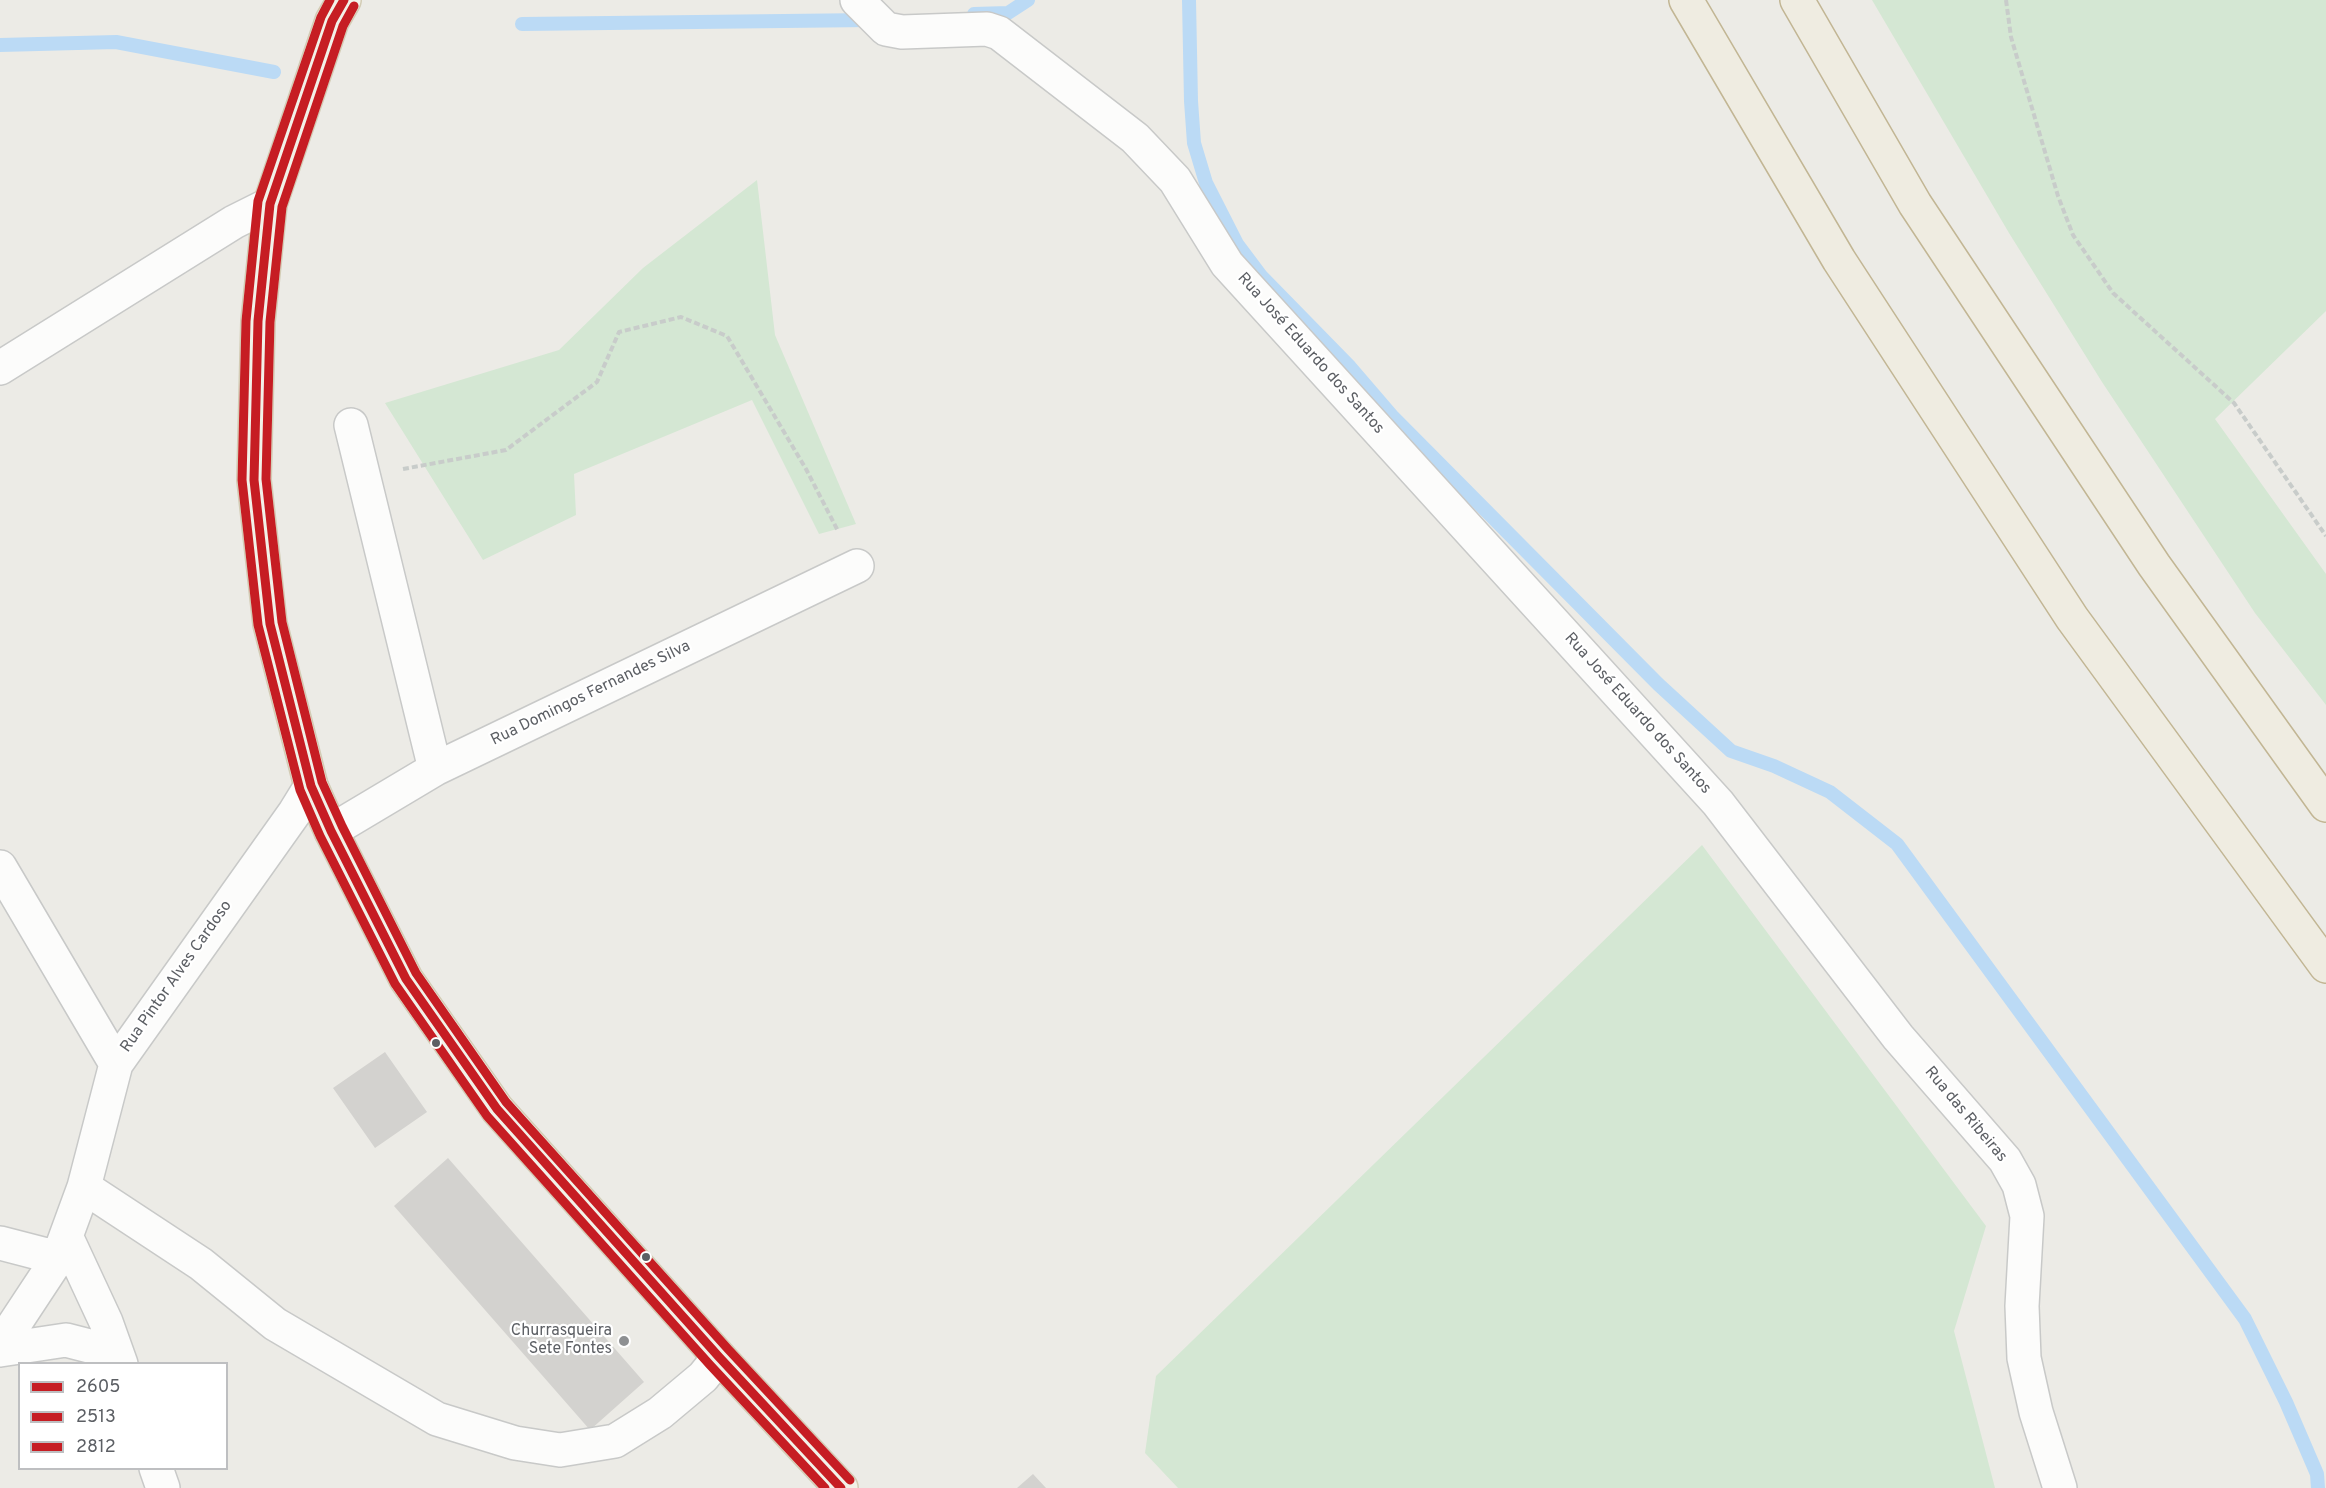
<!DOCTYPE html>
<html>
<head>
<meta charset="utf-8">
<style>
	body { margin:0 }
	#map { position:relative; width:2326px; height:1488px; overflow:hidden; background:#ecebe6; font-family:Overpass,sans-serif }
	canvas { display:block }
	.legend { position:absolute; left:18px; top:1362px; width:210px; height:108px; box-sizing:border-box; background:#fff; border:2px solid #bebfc1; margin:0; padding:8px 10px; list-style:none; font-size:18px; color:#5c5f64 }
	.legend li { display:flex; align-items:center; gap:12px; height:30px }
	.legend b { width:30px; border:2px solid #bebfc1 }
</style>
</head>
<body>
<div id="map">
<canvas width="2326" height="1488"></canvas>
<ul class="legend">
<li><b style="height:8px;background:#c61d23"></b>2605</li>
<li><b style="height:8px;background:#c61d23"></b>2513</li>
<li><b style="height:8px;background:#c61d23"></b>2812</li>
</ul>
</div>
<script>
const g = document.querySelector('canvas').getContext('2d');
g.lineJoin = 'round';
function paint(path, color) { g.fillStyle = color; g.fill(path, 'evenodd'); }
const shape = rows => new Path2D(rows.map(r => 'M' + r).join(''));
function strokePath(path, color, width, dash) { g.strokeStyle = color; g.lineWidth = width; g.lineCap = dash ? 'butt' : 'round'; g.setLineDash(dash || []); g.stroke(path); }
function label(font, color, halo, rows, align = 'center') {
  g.font = font + ' Overpass,sans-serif'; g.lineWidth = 4.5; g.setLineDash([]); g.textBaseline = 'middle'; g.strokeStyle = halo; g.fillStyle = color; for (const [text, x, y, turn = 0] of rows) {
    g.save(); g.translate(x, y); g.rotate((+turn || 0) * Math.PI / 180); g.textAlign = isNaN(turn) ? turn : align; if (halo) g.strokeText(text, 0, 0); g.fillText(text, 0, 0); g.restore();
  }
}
const green = shape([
	[1872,0,2326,0,2326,311,2215,419,2326,574,2326,705,2255,613,2102,382,2009,233],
	[757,180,775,335,856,524,819,534,752,400,574,474,576,515,483,560,385,403,559,350,643,268],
	[1702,845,1986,1226,1954,1331,1995,1488,1178,1488,1145,1453,1156,1376]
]);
const stream = shape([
	[1189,0,1191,101,1194,143,1206,183,1237,244,1261,276,1350,367,1393,417,1658,684,1731,751,1774,766,1830,792,1897,844,2245,1319,2286,1402,2317,1474,2318,1488],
	[974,14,1008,13,1028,0],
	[522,24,871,20],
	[0,45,116,42,274,72]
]);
const building = shape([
	[385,1052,427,1112,375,1148,333,1088],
	[448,1158,644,1382,590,1430,394,1206],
	[1033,1474,1046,1488,1017,1488]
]);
const path = shape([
	[2006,0,2011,37,2058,196,2073,235,2113,293,2234,403,2326,536],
	[403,469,506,450,597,382,619,332,681,317,727,336,806,469,838,531]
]);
const minor = shape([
	[857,0,886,29,902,32,987,29,999,33,1135,138,1175,180,1227,264,1718,803,1898,1037,2005,1160,2019,1185,2027,1216,2022,1306,2024,1358,2036,1412,2060,1488],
	[0,368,234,222,270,204],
	[351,425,435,769],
	[331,831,435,769,857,566],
	[0,867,116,1064],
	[84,1187,201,1264,275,1324,437,1419,515,1443,560,1450,615,1441,660,1413,703,1377,719,1357],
	[66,1236,106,1322,121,1364],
	[0,1243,58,1258],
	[0,1346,58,1258,84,1187,116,1064,295,812,311,786],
	[0,1350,66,1340,97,1348,119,1364],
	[156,1468,163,1488]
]);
const major = shape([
	[344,0,332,21,270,204,258,321,254,480,270,624,311,786,331,831,406,979,497,1109,719,1357,841,1488]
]);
const highway = shape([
	[1686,0,1839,260,2072,618,2326,966],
	[1797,0,1915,204,2154,565,2326,805]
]);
const bus1 = shape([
	[344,0,332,21,270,204,258,321,254,480,270,624,311,786,331,831,406,979,497,1109,719,1357,841,1488]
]);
const bus2 = shape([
	[330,0,321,17,258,201,246,321,242,480,258,625,300,790,320,836,395,984,487,1116,710,1365,825,1488]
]);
const bus3 = shape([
	[354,6,343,26,282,207,270,322,266,479,282,622,322,782,342,826,416,973,506,1102,728,1349,850,1480]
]);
const markers = [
	[436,1043,5,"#5c5f64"],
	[646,1257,5,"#5c5f64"],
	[624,1341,6,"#8e9092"]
];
const streetNames = [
	["Rua José Eduardo dos Santos",1310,354,48],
	["Rua Domingos Fernandes Silva",591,694,-26],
	["Rua José Eduardo dos Santos",1637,714,48],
	["Rua Pintor Alves Cardoso",177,977,-55],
	["Rua das Ribeiras",1965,1115,50]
];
const poiNames = [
	["Churrasqueira",612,1332],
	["Sete Fontes",612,1350]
];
paint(green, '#d4e7d3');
strokePath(stream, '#bbdaf5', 14);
paint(building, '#d3d2cf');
strokePath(minor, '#c8c9c8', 36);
strokePath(major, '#d3ccb5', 36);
strokePath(highway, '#c2b694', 36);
strokePath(path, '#c8ccca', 4, [6, 3]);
strokePath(minor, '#fcfcfb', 33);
strokePath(major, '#f2f1e8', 33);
strokePath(highway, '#efece1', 33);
strokePath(bus1, '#c61d23', 9);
strokePath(bus2, '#c61d23', 9);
strokePath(bus3, '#c61d23', 9);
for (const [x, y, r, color] of markers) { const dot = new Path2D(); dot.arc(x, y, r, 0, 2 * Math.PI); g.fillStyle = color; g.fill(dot); strokePath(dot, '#fff', 2); }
label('16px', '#5c5f64', '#fff', streetNames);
label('16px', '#5c5f64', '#fff', poiNames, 'right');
</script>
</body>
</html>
